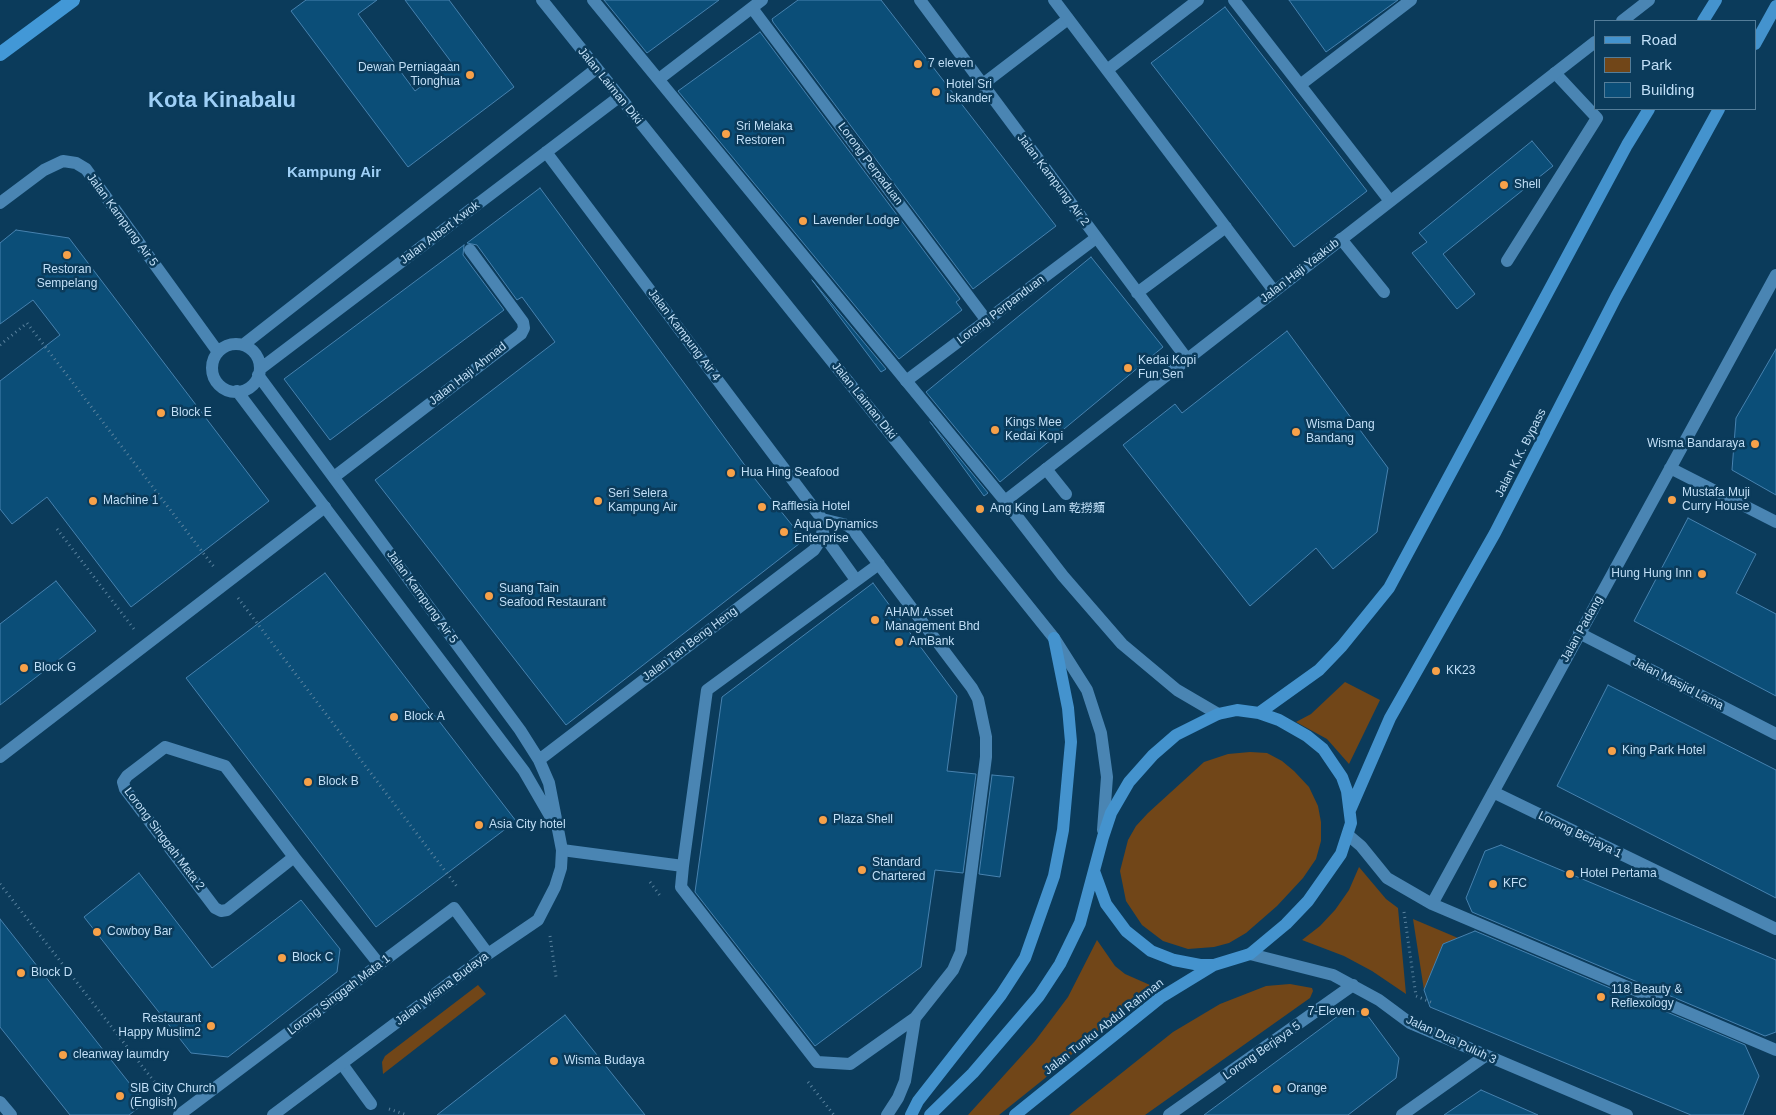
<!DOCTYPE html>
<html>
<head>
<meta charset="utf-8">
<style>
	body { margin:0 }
	#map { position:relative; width:1776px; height:1115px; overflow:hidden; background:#0b3b5b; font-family:Helvetica,sans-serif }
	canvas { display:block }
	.legend { position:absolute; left:1594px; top:20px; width:162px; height:90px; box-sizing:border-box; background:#0b3b5b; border:1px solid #547d99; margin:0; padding:6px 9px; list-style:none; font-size:15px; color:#c1dff7 }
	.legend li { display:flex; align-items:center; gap:10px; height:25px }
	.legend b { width:25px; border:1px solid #547d99 }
</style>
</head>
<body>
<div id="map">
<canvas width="1776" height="1115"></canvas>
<ul class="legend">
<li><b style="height:6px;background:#4493ce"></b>Road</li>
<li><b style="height:14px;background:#714618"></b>Park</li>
<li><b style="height:14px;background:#0b4e78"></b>Building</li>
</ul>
</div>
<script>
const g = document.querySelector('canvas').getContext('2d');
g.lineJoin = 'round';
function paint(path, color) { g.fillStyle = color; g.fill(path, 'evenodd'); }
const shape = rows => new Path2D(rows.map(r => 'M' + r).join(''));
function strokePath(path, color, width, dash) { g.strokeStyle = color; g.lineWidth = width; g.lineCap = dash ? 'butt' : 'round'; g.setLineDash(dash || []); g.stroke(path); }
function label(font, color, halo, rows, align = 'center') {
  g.font = font + ' Helvetica,"Noto Sans SC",sans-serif'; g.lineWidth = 5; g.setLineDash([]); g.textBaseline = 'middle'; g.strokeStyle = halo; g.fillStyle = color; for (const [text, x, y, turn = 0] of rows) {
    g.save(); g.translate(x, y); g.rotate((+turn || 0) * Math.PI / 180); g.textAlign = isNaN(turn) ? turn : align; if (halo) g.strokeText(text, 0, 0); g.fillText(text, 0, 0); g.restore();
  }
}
const green = shape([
	[1345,682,1380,700,1349,764,1327,739,1296,722,1311,714],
	[1250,752,1267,753,1282,761,1294,771,1309,787,1318,806,1321,822,1321,841,1316,859,1303,878,1277,906,1246,933,1229,943,1214,947,1188,949,1163,941,1142,925,1126,901,1120,871,1128,840,1136,826,1148,813,1204,762,1228,754],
	[1359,867,1386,899,1398,908,1406,994,1372,971,1344,956,1302,940,1320,926,1335,910,1349,890],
	[1413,919,1458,938,1443,944,1424,990],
	[1097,940,1115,966,1125,974,1150,985,1044,1079,999,1115,968,1115,1035,1041,1068,997],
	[1290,984,1312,988,1313,991,1310,998,1145,1115,1069,1115,1173,1032,1220,1004,1266,986],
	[478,985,486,994,383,1074,382,1062,385,1056]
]);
const building = shape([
	[306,0,377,0,358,14,415,91,452,63,405,0,449,0,514,87,408,167,291,11,306,0],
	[604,0,719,0,647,53,604,0],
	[798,0,881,0,1056,226,973,289,773,22,772,19,798,0],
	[1289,0,1398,0,1326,52,1289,0],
	[1225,7,1367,191,1294,247,1151,63,1225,7],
	[760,32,960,299,956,302,962,310,899,359,678,91,760,32],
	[1532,141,1553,166,1443,254,1475,294,1457,309,1412,253,1427,242,1419,233,1532,141],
	[540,188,755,479,804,540,566,725,375,480,555,342,522,297,517,300,477,245,467,243,540,188],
	[16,230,69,238,269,501,131,607,47,497,12,524,0,509,0,381,60,335,33,300,0,324,0,243,16,230],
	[464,245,463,255,504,310,330,440,284,379,464,245],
	[1091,257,1163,347,1000,482,926,392,1091,257],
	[812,280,886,369,881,372,812,280],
	[1287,331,1388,468,1377,532,1333,569,1316,548,1250,606,1123,445,1175,404,1182,413,1287,331],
	[1776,349,1776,495,1732,470,1736,418,1776,349],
	[930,422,988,493,984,496,930,422],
	[1688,518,1756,554,1736,593,1776,614,1776,696,1634,621,1688,518],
	[325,573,516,821,376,927,186,678,325,573],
	[56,581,96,631,0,705,0,624,56,581],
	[873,583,957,696,947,771,976,774,963,873,935,870,921,967,815,1046,695,892,722,697,873,583],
	[1608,685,1776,770,1776,898,1557,786,1608,685],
	[992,775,1014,777,1000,877,979,874,992,775],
	[1501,845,1776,960,1776,1032,1765,1036,1472,912,1466,898,1485,851,1501,845],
	[139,873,212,968,301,900,340,949,337,972,228,1057,191,1053,84,917,139,873],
	[0,919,145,1103,129,1115,70,1115,0,1027,0,919],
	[1475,931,1745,1045,1759,1076,1743,1115,1691,1115,1430,1007,1424,990,1443,944,1475,931],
	[1346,1010,1365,1012,1399,1058,1396,1078,1348,1115,1204,1115,1346,1010],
	[565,1015,645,1115,437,1115,565,1015],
	[1481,1090,1538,1115,1444,1115,1481,1090]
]);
const path = shape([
	[0,345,27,323,214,567],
	[57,529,134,629],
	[238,598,458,888],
	[650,882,661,897],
	[0,884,167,1098],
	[1404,912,1416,996,1433,1003],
	[550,936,556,977],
	[808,1082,834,1115],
	[389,1109,407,1115]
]);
const service = shape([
	[1234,0,1390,201],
	[752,8,987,321],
	[659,79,762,0],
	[1300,85,1411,0],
	[1341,239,1384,292],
	[1507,261,1597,118,1555,73],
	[906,381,1096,238],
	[1046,469,1066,494],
	[334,477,521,334,524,328,523,322,470,250],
	[822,519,847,525,853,530,972,688,978,699,986,737,986,757,961,952,953,970,915,1018,850,1064,817,1062,681,887,683,866,707,690,879,564],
	[823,534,856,580],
	[165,747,225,766,294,857,227,910,221,911,215,908,125,789,123,782,127,776,165,747],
	[562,850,683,866],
	[294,857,379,964],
	[342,1064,371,1104],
	[0,1102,11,1115],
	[887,1115,898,1098,905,1081,915,1018]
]);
const pedestrian = shape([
	[983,84,1068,19],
	[0,757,325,507]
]);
const minor = shape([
	[920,0,1187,359],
	[1054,0,1274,291],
	[1622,21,1649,0],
	[1107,70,1198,0],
	[0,203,44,170,63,161,76,163,86,169,106,197,218,352],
	[1137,293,1226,227],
	'212 368a24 24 0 1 1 48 0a24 24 0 1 1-48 0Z',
	[243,345,596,69],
	[260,369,619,97],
	[258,375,520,730,539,760,549,783,562,850,561,868,555,887,538,920,488,954,273,1115],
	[237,391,524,771,553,821],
	[1670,468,1776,522],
	[1005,501,1595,42],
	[1579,633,1776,734],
	[539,760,814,550,820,541,824,526,822,519,546,152],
	[1493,792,1776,929],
	[1348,835,1361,846,1387,878,1432,904,1776,1050],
	[1432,904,1776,275],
	[1250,954,1333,975,1379,1000,1410,1023,1627,1115],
	[179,1115,454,908,488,954],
	[1169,1115,1353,985],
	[1402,1115,1485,1056]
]);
const tertiary = shape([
	[542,0,1054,638,1087,690,1101,733,1107,777,1103,830],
	[593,0,1005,501,1063,576,1122,644,1177,690,1218,714]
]);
const primary = shape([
	[1703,21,1716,0],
	[1755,44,1776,6],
	[1259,713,1319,670,1342,646,1389,588,1627,145,1649,109],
	[1350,810,1390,718,1495,533,1616,297,1719,109],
	[911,1115,918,1101,1001,995,1025,958,1054,876,1063,830,1071,742,1068,708,1054,638],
	[930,1115,973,1073,1039,996,1060,964,1080,923,1103,837,1111,813,1129,782,1153,755,1176,735,1218,714,1237,710,1259,713,1279,720,1307,736,1323,749,1342,777,1347,791,1351,823,1341,854,1308,901,1286,924,1250,954,1214,965,1200,965,1174,960,1151,951,1126,931,1106,904,1094,871],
	[1015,1115,1160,998,1214,965]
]);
const trunk = shape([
	[0,54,73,0]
]);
const markers = [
	[918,64,5,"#f7a149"],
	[470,75,5,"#f7a149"],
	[936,92,5,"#f7a149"],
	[726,134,5,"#f7a149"],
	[1504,185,5,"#f7a149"],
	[803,221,5,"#f7a149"],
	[67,255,5,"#f7a149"],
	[1128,368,5,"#f7a149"],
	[161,413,5,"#f7a149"],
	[995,430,5,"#f7a149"],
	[1296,432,5,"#f7a149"],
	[1755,444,5,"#f7a149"],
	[731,473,5,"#f7a149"],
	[1672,500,5,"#f7a149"],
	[93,501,5,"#f7a149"],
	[598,501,5,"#f7a149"],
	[762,507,5,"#f7a149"],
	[980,509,5,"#f7a149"],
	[784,532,5,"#f7a149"],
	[1702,574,5,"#f7a149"],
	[489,596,5,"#f7a149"],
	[875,620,5,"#f7a149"],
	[899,642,5,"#f7a149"],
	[24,668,5,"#f7a149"],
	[1436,671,5,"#f7a149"],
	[394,717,5,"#f7a149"],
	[1612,751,5,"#f7a149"],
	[308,782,5,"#f7a149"],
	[823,820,5,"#f7a149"],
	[479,825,5,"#f7a149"],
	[862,870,5,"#f7a149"],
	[1570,874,5,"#f7a149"],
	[1493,884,5,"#f7a149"],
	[97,932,5,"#f7a149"],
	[282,958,5,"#f7a149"],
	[21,973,5,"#f7a149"],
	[1601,997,5,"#f7a149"],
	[1365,1012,5,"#f7a149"],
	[211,1026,5,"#f7a149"],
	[63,1055,5,"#f7a149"],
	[554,1061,5,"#f7a149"],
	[1277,1089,5,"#f7a149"],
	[120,1096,5,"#f7a149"]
];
const poiNames = [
	["7 eleven",928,64],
	["Dewan Perniagaan",460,68,"right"],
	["Tionghua",460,82,"right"],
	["Hotel Sri",946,85],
	["Iskander",946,99],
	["Sri Melaka",736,127],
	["Restoren",736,141],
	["Shell",1514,185],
	["Lavender Lodge",813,221],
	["Restoran",67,270,"center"],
	["Sempelang",67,284,"center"],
	["Kedai Kopi",1138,361],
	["Fun Sen",1138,375],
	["Block E",171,413],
	["Kings Mee",1005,423],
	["Kedai Kopi",1005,437],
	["Wisma Dang",1306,425],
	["Bandang",1306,439],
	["Wisma Bandaraya",1745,444,"right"],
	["Hua Hing Seafood",741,473],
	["Mustafa Muji",1682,493],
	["Curry House",1682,507],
	["Seri Selera",608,494],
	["Kampung Air",608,508],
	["Machine 1",103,501],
	["Rafflesia Hotel",772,507],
	["Ang King Lam 乾撈麵",990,509],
	["Aqua Dynamics",794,525],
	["Enterprise",794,539],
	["Hung Hung Inn",1692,574,"right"],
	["Suang Tain",499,589],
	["Seafood Restaurant",499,603],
	["AHAM Asset",885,613],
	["Management Bhd",885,627],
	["AmBank",909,642],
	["Block G",34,668],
	["KK23",1446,671],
	["Block A",404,717],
	["King Park Hotel",1622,751],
	["Block B",318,782],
	["Plaza Shell",833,820],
	["Asia City hotel",489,825],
	["Standard",872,863],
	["Chartered",872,877],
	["Hotel Pertama",1580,874],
	["KFC",1503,884],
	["Cowboy Bar",107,932],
	["Block C",292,958],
	["Block D",31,973],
	["118 Beauty &",1611,990],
	["Reflexology",1611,1004],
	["7-Eleven",1355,1012,"right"],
	["Restaurant",201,1019,"right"],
	["Happy Muslim2",201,1033,"right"],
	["cleanway laumdry",73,1055],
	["Wisma Budaya",564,1061],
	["SIB City Church",130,1089],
	["(English)",130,1103],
	["Orange",1287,1089]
];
const streetNames = [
	["Jalan Laiman Diki",610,86,51],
	["Lorong Perpaduan",870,164,53],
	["Jalan Kampung Air 2",1053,180,53],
	["Jalan Kampung Air 5",122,220,54],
	["Jalan Albert Kwok",440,233,-37],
	["Jalan Haji Yaakub",1300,271,-38],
	["Lorong Perpanduan",1001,310,-37],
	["Jalan Kampung Air 4",684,335,53],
	["Jalan Haji Ahmad",468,374,-38],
	["Jalan Laiman Diki",864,401,51],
	["Jalan K.K. Bypass",1521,453,-63],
	["Jalan Kampung Air 5",422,597,54],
	["Jalan Padang",1582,629,-61],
	["Jalan Tan Beng Heng",690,644,-37],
	["Jalan Masjid Lama",1678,684,27],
	["Lorong Berjaya 1",1580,835,26],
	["Lorong Singgah Mata 2",164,839,53],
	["Jalan Wisma Budaya",442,989,-37],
	["Lorong Singgah Mata 1",339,995,-37],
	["Jalan Tunku Abdul Rahman",1104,1027,-38],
	["Jalan Dua Puluh 3",1451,1040,25],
	["Lorong Berjaya 5",1262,1051,-35]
];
const quarterNames = [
	["Kampung Air",334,173]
];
const townNames = [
	["Kota Kinabalu",222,101]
];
paint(green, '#714618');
paint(building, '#0b4e78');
strokePath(building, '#4782af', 1);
strokePath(path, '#59829e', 3, [1, 4]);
strokePath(service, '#4a85b3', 12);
strokePath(pedestrian, '#4a85b3', 12);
strokePath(minor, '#4a85b3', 12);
strokePath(tertiary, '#4a85b3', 12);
strokePath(primary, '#4493ce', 12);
strokePath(trunk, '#4298d7', 14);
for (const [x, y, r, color] of markers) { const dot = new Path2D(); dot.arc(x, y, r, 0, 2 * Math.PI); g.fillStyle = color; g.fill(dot); strokePath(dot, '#0b3b5b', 2); }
label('12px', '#c1dff7', '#0b3b5b', poiNames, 'left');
label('12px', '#c1dff7', '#0b3b5b', streetNames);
label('bold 15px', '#9ecff6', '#0b3b5b', quarterNames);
label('bold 22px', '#9ecff6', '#0b3b5b', townNames);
</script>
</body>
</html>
